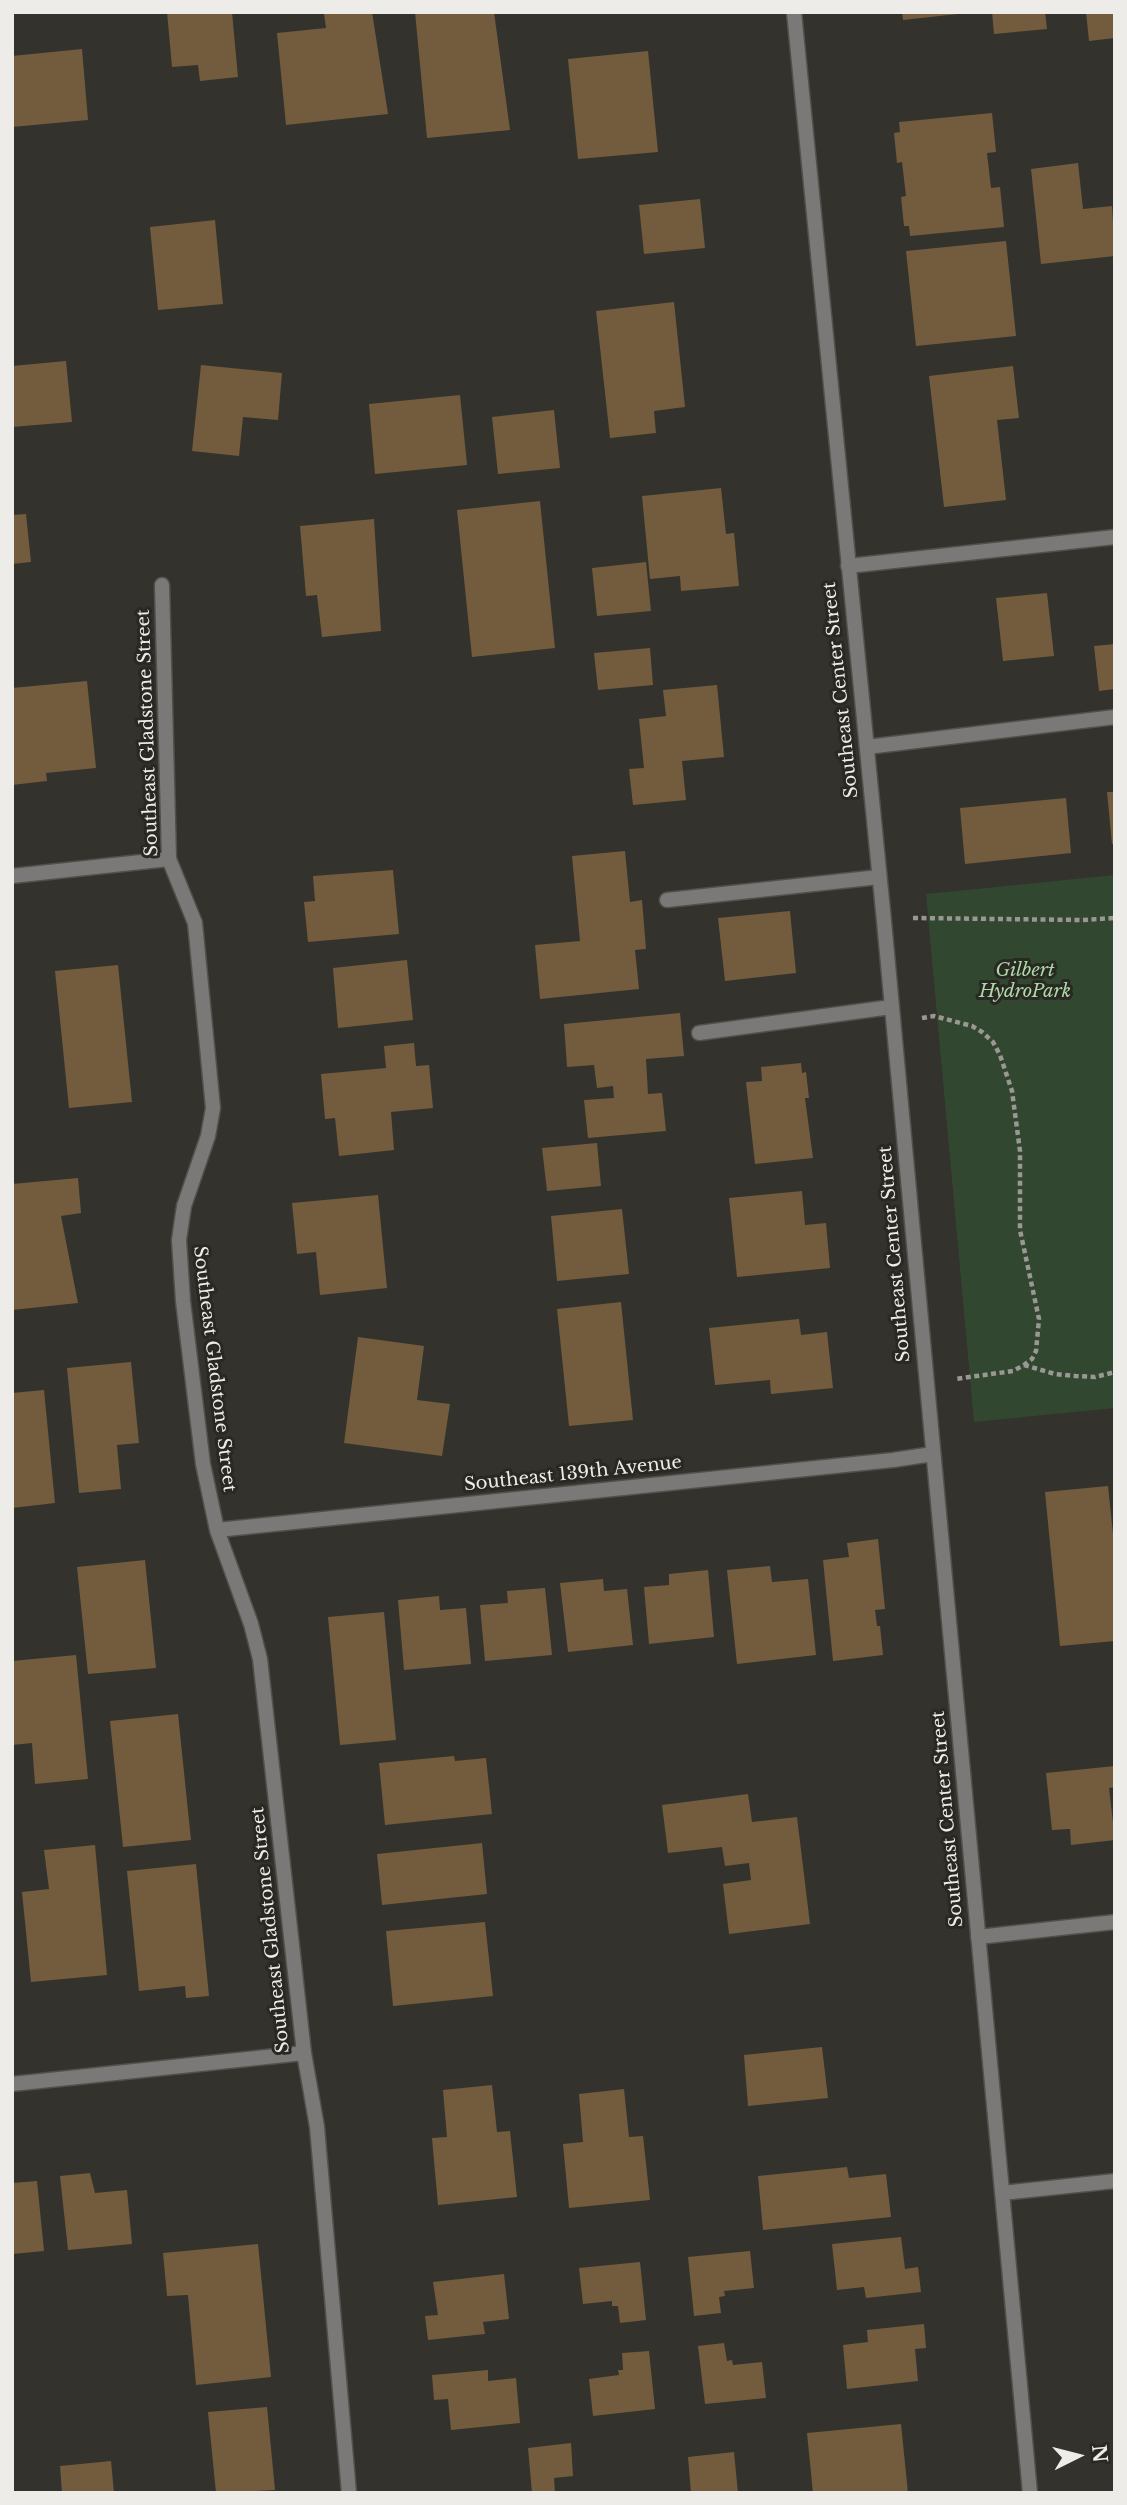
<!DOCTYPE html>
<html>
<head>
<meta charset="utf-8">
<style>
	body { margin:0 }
	#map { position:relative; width:1127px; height:2505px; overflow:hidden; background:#33322d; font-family:"Libre Baskerville",serif }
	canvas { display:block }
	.frame { position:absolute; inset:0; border:14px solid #edece9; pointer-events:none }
	.north { position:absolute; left:1043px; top:2421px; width:70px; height:70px; -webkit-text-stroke:5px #292823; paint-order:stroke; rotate:84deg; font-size:19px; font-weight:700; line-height:28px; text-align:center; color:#edece9 }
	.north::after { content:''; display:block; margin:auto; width:24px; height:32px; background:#edece9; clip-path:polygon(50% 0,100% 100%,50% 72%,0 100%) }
</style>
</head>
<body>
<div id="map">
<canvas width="1127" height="2505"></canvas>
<div class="frame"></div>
<div class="north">N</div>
</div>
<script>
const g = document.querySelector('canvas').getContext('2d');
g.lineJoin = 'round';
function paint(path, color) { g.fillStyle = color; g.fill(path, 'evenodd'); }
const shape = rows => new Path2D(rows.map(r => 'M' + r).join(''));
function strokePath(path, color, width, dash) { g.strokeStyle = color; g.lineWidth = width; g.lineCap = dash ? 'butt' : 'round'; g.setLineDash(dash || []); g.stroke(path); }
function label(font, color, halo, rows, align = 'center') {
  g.font = font + ' "Libre Baskerville",serif'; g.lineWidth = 6; g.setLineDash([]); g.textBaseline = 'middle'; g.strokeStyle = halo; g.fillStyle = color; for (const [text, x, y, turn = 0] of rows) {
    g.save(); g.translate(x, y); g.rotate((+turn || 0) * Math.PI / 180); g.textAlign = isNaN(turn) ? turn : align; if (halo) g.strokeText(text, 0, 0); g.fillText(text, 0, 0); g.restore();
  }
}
const green = shape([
	[1115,875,1115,1408,974,1422,926,894]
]);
const building = shape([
	[167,12,232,12,238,77,200,81,198,65,172,67],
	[342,12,372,12,388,114,286,125,277,33,326,28,324,14],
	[415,12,494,12,510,130,427,138],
	[902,12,957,12,958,14,903,20],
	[992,12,1045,12,1047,29,994,34],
	[1086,12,1115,12,1115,38,1089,41],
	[82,49,88,120,12,127,12,56],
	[648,51,658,152,578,159,568,59],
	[992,113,996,152,987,153,991,188,1000,187,1004,227,910,236,909,226,904,226,901,197,906,196,902,162,897,163,894,133,900,132,899,122],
	[1078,163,1083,209,1112,206,1115,256,1041,264,1031,169],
	[700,199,705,248,644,254,639,205],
	[215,220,223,304,158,310,150,227],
	[1006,241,1016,336,916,346,906,251],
	[674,302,685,407,654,411,656,433,610,438,596,311],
	[66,361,72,422,12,427,12,366],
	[201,365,282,373,278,420,243,417,239,456,192,451],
	[1013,366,1019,418,997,420,1006,500,944,507,929,376],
	[460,395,467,465,375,474,369,404],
	[554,410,560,468,498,474,492,417],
	[721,488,726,534,734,533,739,586,681,591,680,576,650,579,642,496],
	[540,501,555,648,472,657,457,510],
	[26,514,31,562,12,564,12,515],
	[374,519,381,631,322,637,317,595,306,596,300,526],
	[646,562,651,611,597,616,592,568],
	[1047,593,1054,656,1003,661,996,598],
	[1115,644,1115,689,1099,691,1094,646],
	[650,648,653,685,598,690,594,653],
	[87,681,96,768,46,773,47,781,12,785,12,688],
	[717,685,724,757,682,761,686,800,633,805,629,769,644,768,639,719,666,716,663,690],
	[1107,792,1115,792,1115,843,1112,844],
	[1066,798,1071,853,965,864,960,808],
	[625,851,630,902,642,900,646,949,635,950,639,989,540,999,535,945,580,941,572,856],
	[393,870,399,934,308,942,304,902,315,901,313,876],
	[790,911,796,973,725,981,718,918],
	[407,960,413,1020,338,1028,333,968],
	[118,965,132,1102,69,1108,55,971],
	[680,1013,684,1056,646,1059,648,1094,662,1093,666,1131,588,1138,584,1100,614,1098,613,1086,597,1088,594,1065,567,1067,564,1024],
	[414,1043,416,1066,429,1065,433,1108,391,1112,394,1150,339,1156,335,1118,325,1119,321,1074,386,1068,384,1046],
	[801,1063,802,1073,806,1072,809,1098,805,1098,813,1158,755,1164,746,1082,762,1081,761,1067],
	[597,1143,601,1186,547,1191,542,1148],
	[78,1178,81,1213,61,1216,78,1303,12,1310,12,1184],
	[802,1191,805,1225,826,1223,830,1268,737,1277,729,1198],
	[378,1195,387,1288,320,1295,316,1252,297,1254,292,1203],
	[622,1209,629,1274,557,1281,551,1216],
	[621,1302,633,1420,569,1426,557,1309],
	[799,1319,801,1335,827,1332,833,1388,771,1394,770,1380,715,1385,709,1328],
	[358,1337,424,1346,417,1400,450,1404,442,1456,344,1443],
	[131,1362,139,1443,117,1445,121,1489,79,1493,67,1368],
	[44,1390,55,1503,12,1508,12,1393],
	[1108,1486,1115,1553,1115,1641,1060,1646,1045,1492],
	[878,1539,885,1609,875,1610,877,1626,880,1626,883,1655,833,1661,823,1560,849,1557,847,1543],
	[145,1560,156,1668,88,1674,77,1567],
	[770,1566,772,1582,808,1579,816,1655,737,1664,727,1570],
	[708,1570,714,1637,649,1644,644,1587,669,1585,669,1574],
	[603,1579,604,1591,627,1589,633,1645,568,1652,560,1583],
	[545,1588,552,1655,485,1661,480,1605,508,1603,507,1591],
	[439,1596,440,1610,466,1608,471,1664,404,1670,398,1600],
	[384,1612,396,1740,340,1745,328,1617],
	[76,1655,88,1779,35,1784,32,1743,12,1745,12,1661],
	[178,1714,191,1840,123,1847,110,1721],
	[454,1756,455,1761,486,1758,492,1814,385,1825,379,1763],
	[1115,1766,1115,1787,1109,1788,1115,1840,1071,1845,1070,1829,1052,1830,1046,1773],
	[748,1794,752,1822,797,1817,810,1924,729,1934,723,1884,751,1880,749,1863,725,1866,722,1847,668,1853,662,1805],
	[482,1843,487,1894,382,1905,377,1854],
	[95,1845,107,1975,31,1982,22,1892,49,1889,44,1850],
	[196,1864,209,1996,186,1998,185,1986,139,1991,127,1871],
	[485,1922,493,1996,393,2006,386,1931],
	[822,2047,828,2098,748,2106,744,2055],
	[492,2085,497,2132,510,2131,517,2197,438,2205,432,2138,447,2137,443,2090],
	[624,2089,629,2137,643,2136,650,2200,569,2208,563,2144,583,2142,579,2094],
	[847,2167,849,2178,886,2174,891,2217,763,2230,758,2176],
	[90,2173,95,2193,127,2190,132,2244,68,2250,60,2176],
	[37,2181,44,2251,12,2254,12,2183],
	[901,2237,905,2269,918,2267,921,2292,866,2298,864,2287,837,2290,832,2244],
	[258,2244,271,2377,196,2385,188,2295,167,2296,163,2253],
	[750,2251,754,2288,724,2291,725,2296,719,2297,721,2313,694,2316,688,2257],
	[640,2262,646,2320,620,2323,618,2306,612,2306,612,2301,583,2304,579,2268],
	[504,2274,509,2319,483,2322,485,2334,428,2340,425,2316,438,2315,433,2282],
	[924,2324,926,2348,915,2349,918,2381,847,2389,843,2345,868,2342,867,2330],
	[724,2343,727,2361,732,2360,733,2365,762,2362,766,2398,705,2404,698,2346],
	[649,2351,655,2409,593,2416,589,2379,619,2375,618,2370,623,2370,622,2353],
	[488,2370,488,2381,516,2378,520,2423,451,2430,448,2399,434,2400,432,2375],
	[267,2407,275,2490,216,2493,208,2412],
	[901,2424,908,2493,813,2493,807,2433],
	[571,2443,573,2476,554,2478,555,2493,532,2493,528,2448],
	[734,2452,738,2493,691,2493,688,2457],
	[111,2461,114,2493,62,2493,60,2466]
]);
const path = shape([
	[913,918,1082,920,1115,918],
	[922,1018,934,1016,972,1026,982,1032,993,1042,1000,1055,1012,1091,1020,1151,1020,1230,1039,1319,1036,1351,1032,1359,1024,1365,1013,1371,955,1379],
	[1024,1365,1055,1374,1075,1376,1095,1377,1115,1372]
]);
const service = shape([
	[848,566,1115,537],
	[867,747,1115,717],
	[667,900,879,877],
	[699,1033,891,1007],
	[978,1937,1115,1922]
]);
const minor = shape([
	[794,12,884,921,1030,2493],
	[162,585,169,859,195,923,213,1108,208,1136,184,1206,179,1240,183,1301,203,1464,217,1530,251,1624,260,1659,304,2053,317,2127,349,2493],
	[12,876,169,859],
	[217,1530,893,1460,933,1454],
	[12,2084,304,2053],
	[1002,2193,1115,2181]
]);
const streetNames = [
	["Southeast Center Street",841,690,-96],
	["Southeast Gladstone Street",148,733,-92],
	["Southeast Center Street",895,1254,-95],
	["Southeast Gladstone Street",214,1369,83],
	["Southeast 139th Avenue",573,1474,-6],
	["Southeast Center Street",948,1819,-95],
	["Southeast Gladstone Street",271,1930,-96]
];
const parkNames = [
	["Gilbert",1025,971],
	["HydroPark",1025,992]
];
paint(green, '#31472f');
paint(building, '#735c3e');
strokePath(service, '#51504b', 17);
strokePath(minor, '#51504b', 17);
strokePath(path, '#999894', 4.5, [5, 3.5]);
strokePath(service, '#7b7878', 14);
strokePath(minor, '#7b7878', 14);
label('18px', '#edece9', '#292823', streetNames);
label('italic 18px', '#add9a7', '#292823', parkNames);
</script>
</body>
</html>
